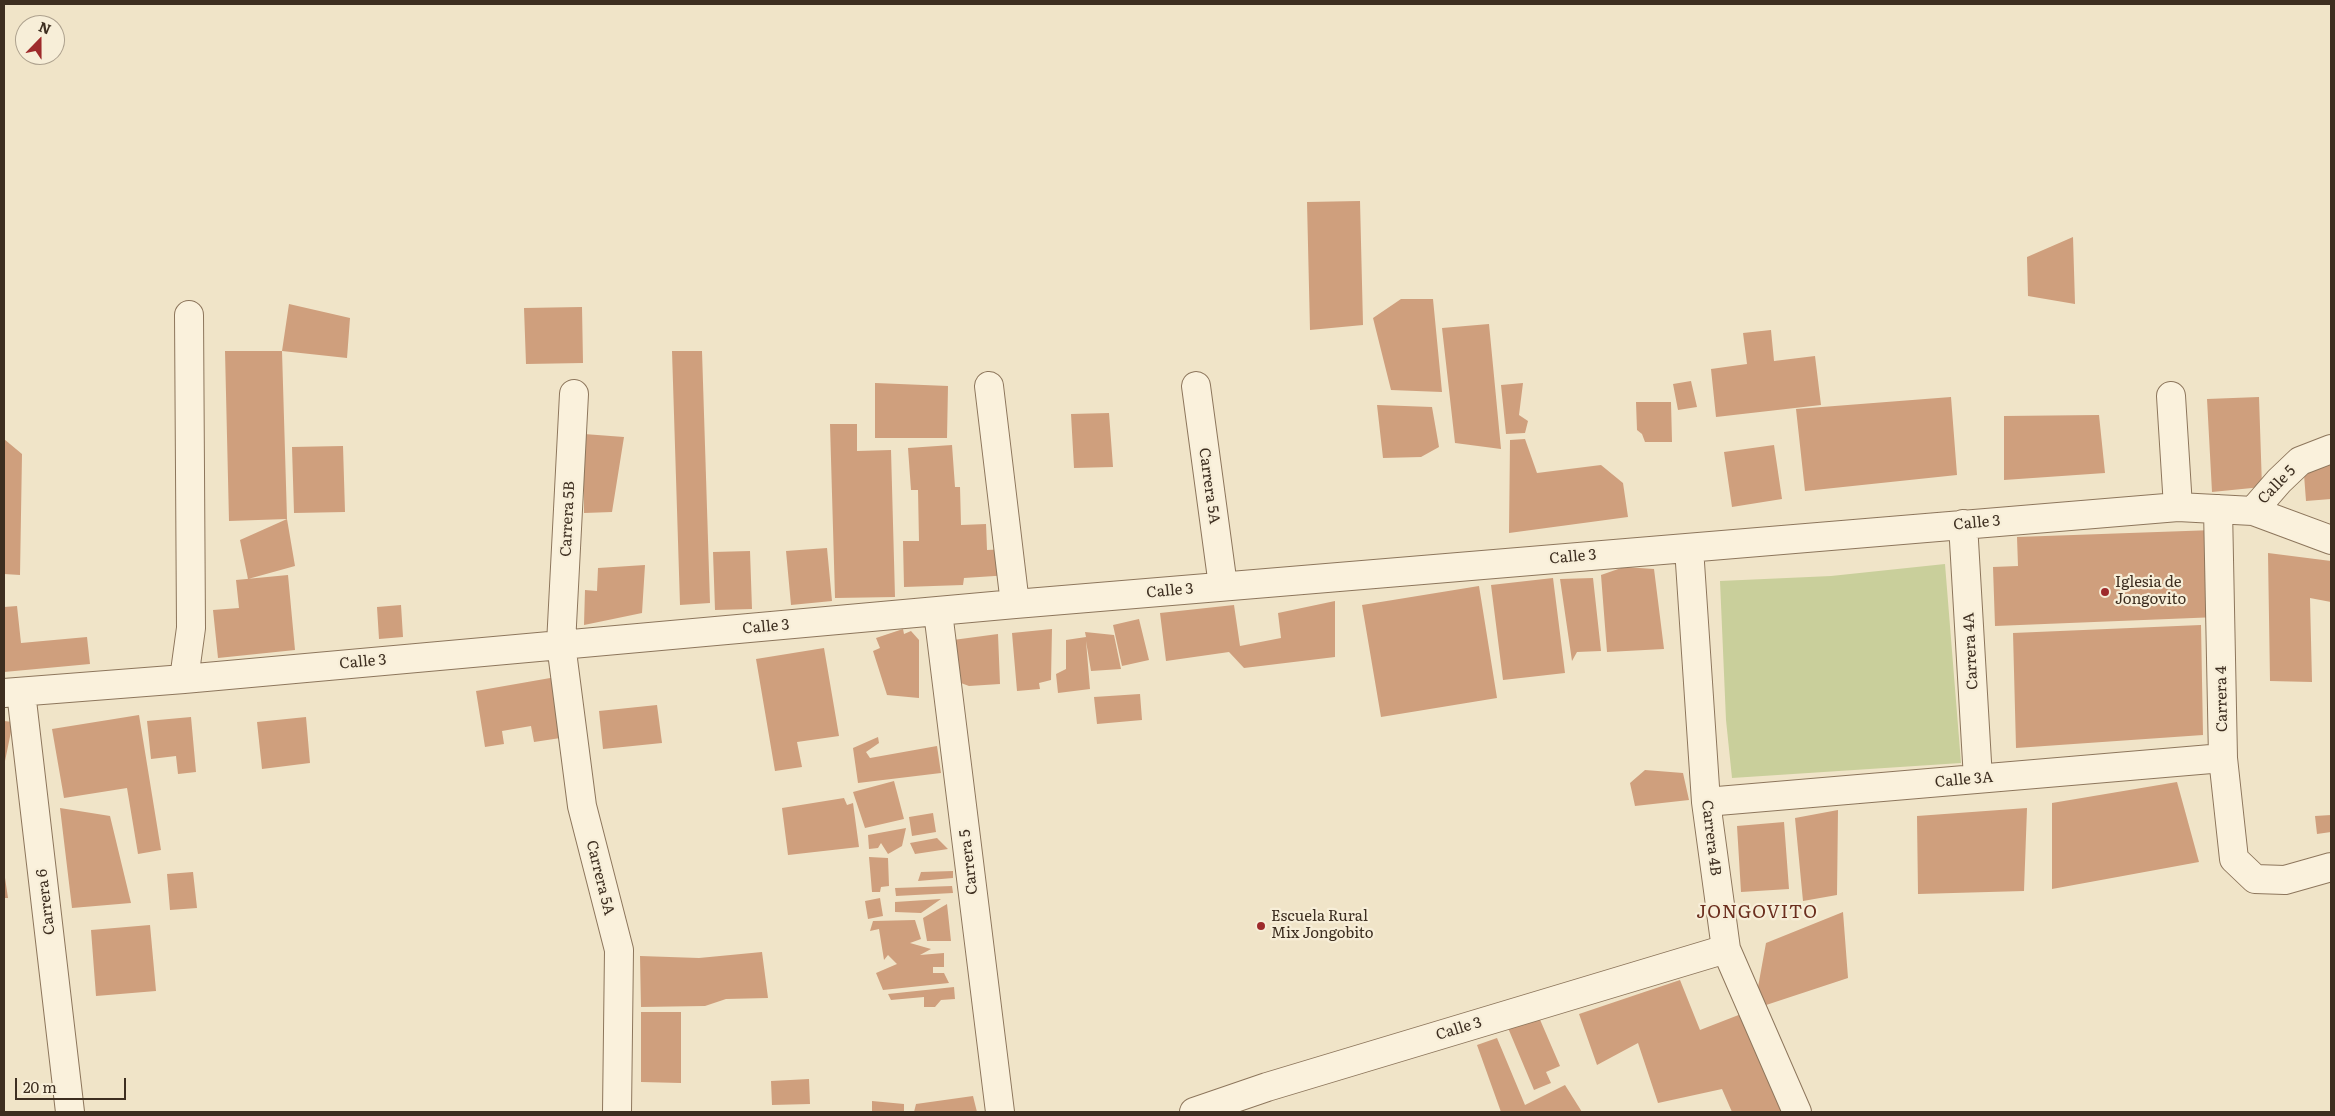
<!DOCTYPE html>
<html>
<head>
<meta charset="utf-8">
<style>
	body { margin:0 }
	#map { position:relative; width:2335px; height:1116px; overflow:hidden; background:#f0e4c8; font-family:Literata,serif }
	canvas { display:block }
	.frame { position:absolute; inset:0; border:5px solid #3d2e20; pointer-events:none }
	.north { position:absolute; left:15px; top:15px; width:50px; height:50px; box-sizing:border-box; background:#f7eed8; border:1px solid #ada18e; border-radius:50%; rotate:22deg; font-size:14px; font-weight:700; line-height:20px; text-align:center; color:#3d2e20 }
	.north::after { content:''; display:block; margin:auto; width:18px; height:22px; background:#9e2a2b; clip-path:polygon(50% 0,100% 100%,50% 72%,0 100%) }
	.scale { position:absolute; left:15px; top:1078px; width:111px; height:22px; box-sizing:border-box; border:2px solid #3d2e20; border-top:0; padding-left:6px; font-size:15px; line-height:18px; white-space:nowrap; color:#3d2e20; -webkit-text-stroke:4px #f7eed8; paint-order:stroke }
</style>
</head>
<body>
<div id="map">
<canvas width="2335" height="1116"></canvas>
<div class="frame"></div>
<div class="north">N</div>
<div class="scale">20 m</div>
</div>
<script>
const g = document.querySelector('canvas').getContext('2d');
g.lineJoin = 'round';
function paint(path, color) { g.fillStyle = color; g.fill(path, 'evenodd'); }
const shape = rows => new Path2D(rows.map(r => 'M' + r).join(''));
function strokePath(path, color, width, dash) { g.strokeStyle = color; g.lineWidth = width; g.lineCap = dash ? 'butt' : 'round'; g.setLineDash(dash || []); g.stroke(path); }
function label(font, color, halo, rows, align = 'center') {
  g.font = font + ' Literata,serif'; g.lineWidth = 4.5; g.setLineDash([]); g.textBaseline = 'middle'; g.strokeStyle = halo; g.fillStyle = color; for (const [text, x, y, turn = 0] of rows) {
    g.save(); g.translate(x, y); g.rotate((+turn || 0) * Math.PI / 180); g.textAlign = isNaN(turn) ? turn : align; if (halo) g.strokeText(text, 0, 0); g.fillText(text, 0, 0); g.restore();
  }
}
const green = shape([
	[1945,564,1961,763,1732,778,1726,720,1720,581,1831,576]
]);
const building = shape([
	[1360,201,1363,325,1310,330,1307,202],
	[2073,237,2075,304,2028,296,2027,257],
	[1401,299,1433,299,1442,392,1391,390,1373,318],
	[289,304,350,318,347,358,282,351],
	[582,307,583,363,526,364,524,308],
	[1489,324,1501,449,1455,443,1442,328],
	[1771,330,1774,361,1815,356,1821,405,1716,417,1711,369,1747,364,1743,333],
	[225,351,282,351,287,519,229,521],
	[672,351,702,351,710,603,680,605],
	[1691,381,1697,407,1678,410,1673,384],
	[875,383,948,386,947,438,875,438],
	[1523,383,1519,415,1528,421,1525,433,1506,434,1501,385],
	[1951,397,1957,475,1805,491,1796,409],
	[2259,397,2262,487,2212,492,2207,399],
	[1636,402,1671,402,1672,442,1645,442,1642,434,1637,430],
	[1377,405,1432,407,1439,447,1421,457,1383,458],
	[1109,413,1113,467,1074,468,1071,414],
	[2099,415,2105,473,2004,480,2004,416],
	[830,424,857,424,857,451,891,450,895,597,835,598],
	[584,434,624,437,612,512,584,513],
	[4,439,22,454,20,575,4,574],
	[1525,439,1537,473,1601,465,1623,483,1628,517,1509,533,1510,440],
	[952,445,955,487,960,487,961,525,986,524,987,550,1008,549,1010,575,964,578,963,585,904,587,903,541,919,541,918,490,911,490,908,448],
	[1774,445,1782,499,1732,507,1724,452],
	[343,446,345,512,294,513,292,447],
	[2331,458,2331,499,2306,501,2303,461],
	[287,519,295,566,248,579,240,540],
	[2214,530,2218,617,1995,626,1993,567,2018,566,2017,537],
	[827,548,832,601,791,605,786,551],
	[750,551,752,609,715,610,713,552],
	[2268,553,2331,561,2331,602,2310,598,2312,682,2270,681],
	[645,565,642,613,584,625,585,590,597,591,598,568],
	[1624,567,1654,569,1664,649,1607,652,1601,575],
	[288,575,295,650,218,658,213,610,239,608,236,580],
	[1553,578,1565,673,1503,680,1491,585],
	[1593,578,1601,651,1577,652,1572,661,1560,579],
	[1479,586,1497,698,1381,717,1362,605],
	[1335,601,1335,657,1244,668,1229,652,1166,661,1160,613,1234,605,1240,646,1281,638,1278,613],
	[401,605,403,637,379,639,377,607],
	[17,606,21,643,87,637,90,664,4,672,4,607],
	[1139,619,1149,660,1122,666,1113,625],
	[2201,625,2203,735,2016,748,2013,633],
	[903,629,904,634,911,631,919,640,919,698,887,695,873,651,880,648,876,638],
	[1052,629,1051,680,1039,683,1040,689,1017,691,1012,633],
	[1085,632,1114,635,1121,669,1091,671,1086,641,1090,689,1058,693,1056,674,1066,669,1066,640,1086,637],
	[998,634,1000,684,969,686,953,680,953,640],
	[824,648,839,736,797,742,802,767,775,771,756,659],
	[556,677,567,737,534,742,531,726,502,731,504,744,485,747,476,691],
	[1140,694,1142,720,1097,724,1094,697],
	[657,705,662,743,603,749,599,711],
	[139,715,161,850,138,854,127,788,64,798,52,729],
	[191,717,196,772,178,774,176,756,151,759,147,721],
	[306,717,310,763,262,769,257,722],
	[4,721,13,722,5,761,4,761],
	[878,737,879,743,866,752,870,758,937,746,941,773,858,783,853,748],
	[1645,770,1683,773,1689,800,1635,806,1630,783],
	[894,781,904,819,865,828,853,792],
	[2177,782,2199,862,2052,889,2052,803],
	[844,798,847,805,853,803,859,847,788,855,782,808],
	[60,808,110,816,131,903,72,908],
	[2027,808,2024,891,1918,894,1917,816],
	[1838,810,1837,895,1803,901,1795,818],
	[933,813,936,832,912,836,909,817],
	[2331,815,2331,832,2317,834,2315,816],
	[1784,822,1789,889,1741,892,1737,826],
	[906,828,902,846,888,854,881,843,878,848,869,849,868,835],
	[937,838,948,849,915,854,910,843],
	[869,857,888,858,889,886,881,887,880,892,872,892],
	[4,871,8,898,4,898],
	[953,871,953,878,918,881,921,872],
	[193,872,197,908,170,910,167,874],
	[952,886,953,893,896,896,895,888],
	[880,898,883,916,868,919,865,901],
	[941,899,921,913,895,912,895,902],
	[947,904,951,941,927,941,923,918],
	[1843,912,1848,978,1754,1009,1766,943],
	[915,920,921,939,910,943,931,949,920,955,944,953,944,967,933,967,933,973,944,973,949,983,883,990,876,973,897,964,888,955,884,960,879,929,870,931,873,921],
	[150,925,156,991,96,996,91,930],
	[762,952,768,998,726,999,705,1006,641,1007,640,956,699,958],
	[1680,980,1700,1030,1754,1009,1796,1112,1732,1112,1722,1089,1658,1103,1638,1043,1597,1065,1579,1014],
	[954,987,955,999,941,1000,935,1007,924,1007,924,997,891,1000,888,994],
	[641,1012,681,1012,681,1083,641,1082],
	[1538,1015,1560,1066,1546,1072,1551,1083,1534,1090,1508,1028],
	[1497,1038,1525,1105,1565,1085,1582,1112,1501,1112,1477,1045],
	[809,1079,810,1104,772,1105,771,1081],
	[973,1096,977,1112,914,1112,916,1104],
	[872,1101,904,1104,904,1112,872,1112]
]);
const minor = shape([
	[989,386,1015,604],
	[1196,386,1223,586],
	[574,394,561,644,582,806,619,950,617,1112],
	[2171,396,2178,507],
	[2218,509,2223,758,2234,859,2255,879,2285,880,2331,867],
	[2253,511,2279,481,2300,461,2331,449],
	[1963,524,1978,779],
	[1689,548,1706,802,1726,949,1797,1112],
	[938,612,1000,1112],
	[184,679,191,628,189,315],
	[21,692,70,1112],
	[4,693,184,679,1015,604,2178,507,2253,511,2331,540],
	[1706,802,2223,758],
	[1194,1112,1267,1087,1726,949]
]);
const markers = [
	[2105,592,5,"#9e2a2b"],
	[1261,926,5,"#9e2a2b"]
];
const streetNames = [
	["Calle 5",2277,485,-46],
	["Carrera 5A",1209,486,82],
	["Carrera 5B",568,519,-87],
	["Calle 3",1977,523,-5],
	["Calle 3",1573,557,-5],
	["Calle 3",1170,591,-5],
	["Calle 3",766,627,-5],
	["Carrera 4A",1971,651,-93],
	["Calle 3",363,662,-5],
	["Carrera 4",2222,699,-91],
	["Calle 3A",1964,780,-5],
	["Carrera 4B",1711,838,83],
	["Carrera 5",969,862,-97],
	["Carrera 5A",600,878,76],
	["Carrera 6",46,902,-97],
	["Calle 3",1459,1029,-17]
];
const poiNames = [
	["Iglesia de",2115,583],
	["Jongovito",2115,600],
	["Escuela Rural",1271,917],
	["Mix Jongobito",1271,934]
];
const quarterNames = [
	["JONGOVITO",1757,913]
];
paint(green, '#c9cf9b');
paint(building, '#cf9f7d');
strokePath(minor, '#8d765c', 30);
strokePath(minor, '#faf1dc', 28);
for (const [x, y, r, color] of markers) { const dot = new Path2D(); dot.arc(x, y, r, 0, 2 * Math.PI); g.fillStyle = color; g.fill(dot); strokePath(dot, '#f7eed8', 2); }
label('15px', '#3d2e20', '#f7eed8', streetNames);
label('15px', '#3d2e20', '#f7eed8', poiNames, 'left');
g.letterSpacing = '1px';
label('18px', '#6b2e1e', '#f7eed8', quarterNames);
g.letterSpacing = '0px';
</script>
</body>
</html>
